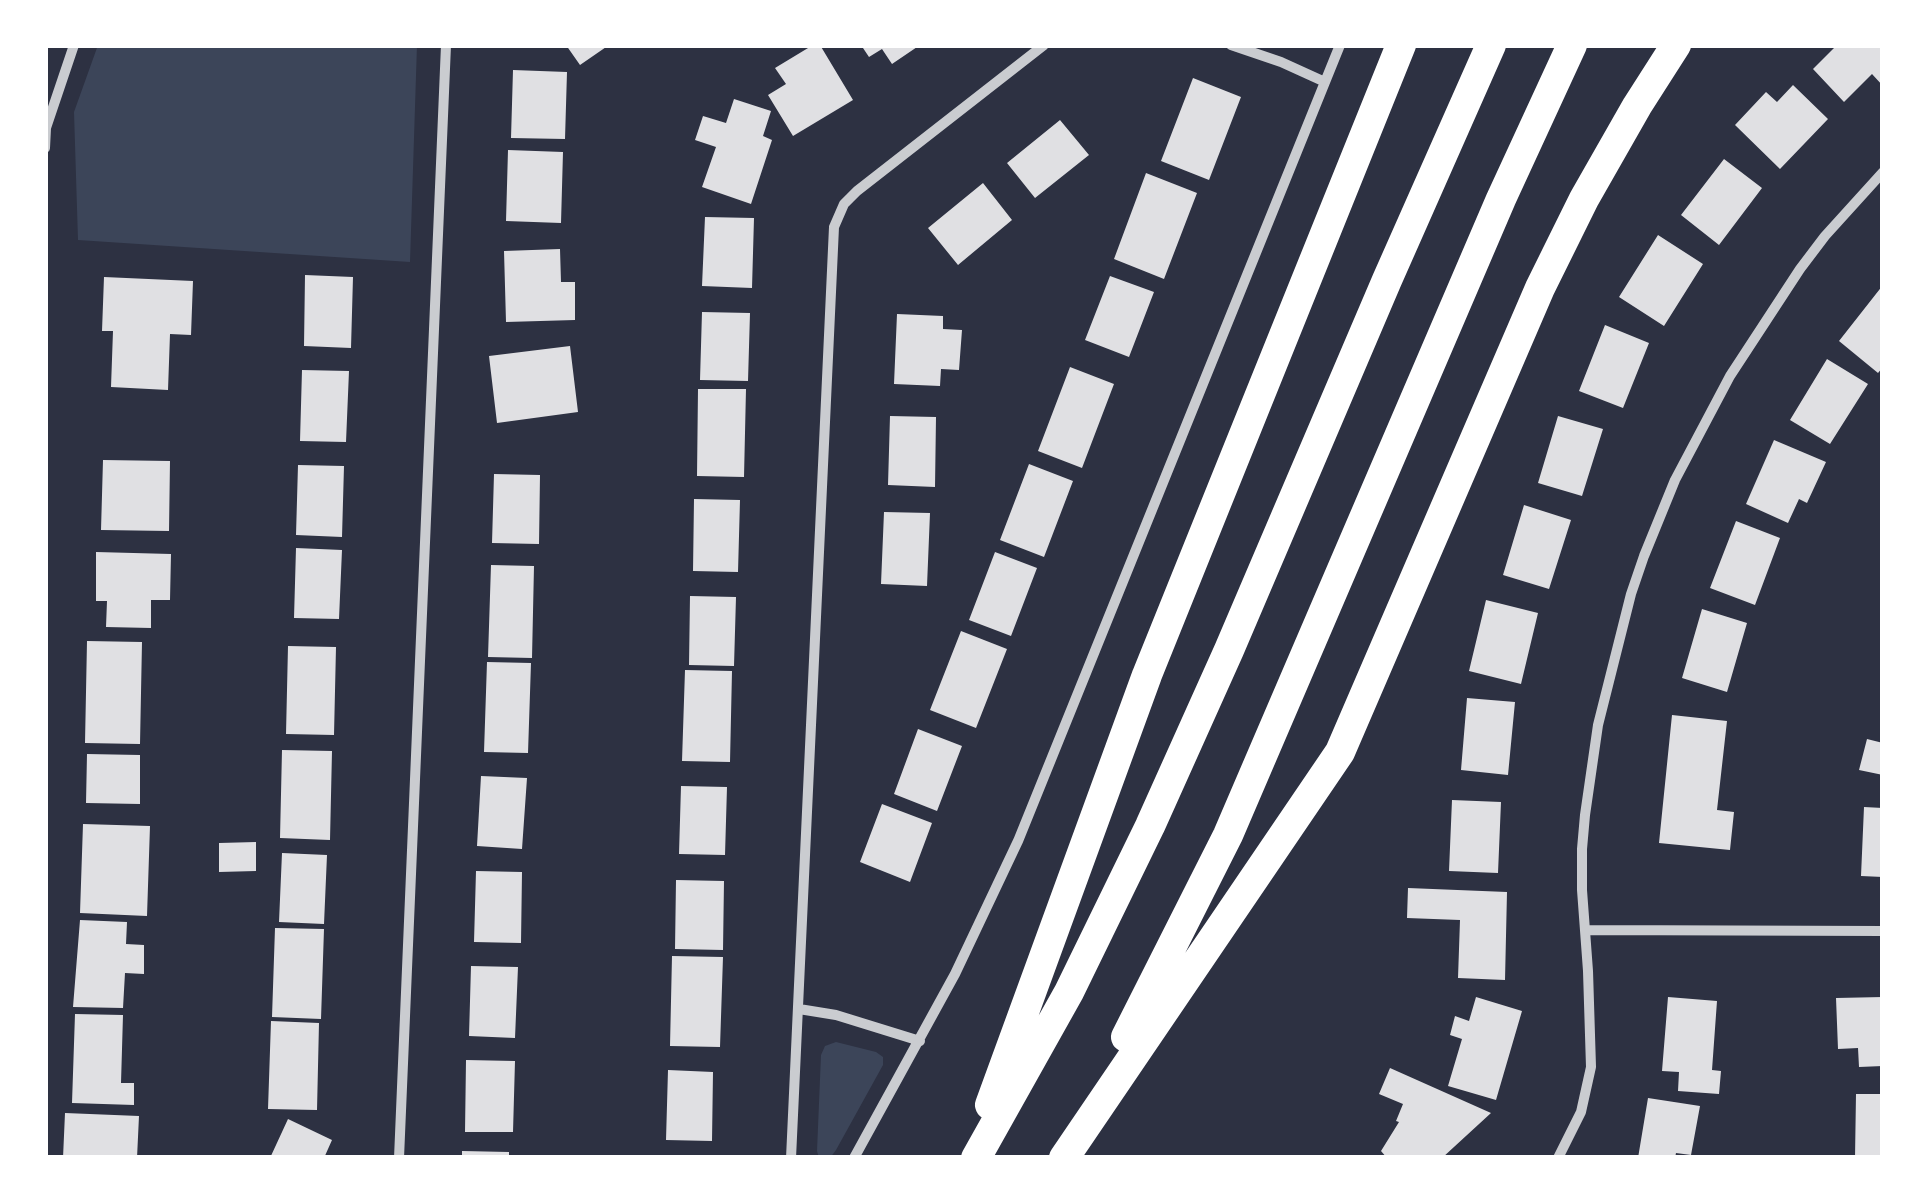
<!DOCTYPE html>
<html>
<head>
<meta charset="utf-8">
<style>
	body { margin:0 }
	#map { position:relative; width:1928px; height:1203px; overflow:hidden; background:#2d3142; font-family:Poppins,sans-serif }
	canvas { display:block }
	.frame { position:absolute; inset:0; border:48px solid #fff; pointer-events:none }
</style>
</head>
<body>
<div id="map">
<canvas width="1928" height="1203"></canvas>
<div class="frame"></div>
</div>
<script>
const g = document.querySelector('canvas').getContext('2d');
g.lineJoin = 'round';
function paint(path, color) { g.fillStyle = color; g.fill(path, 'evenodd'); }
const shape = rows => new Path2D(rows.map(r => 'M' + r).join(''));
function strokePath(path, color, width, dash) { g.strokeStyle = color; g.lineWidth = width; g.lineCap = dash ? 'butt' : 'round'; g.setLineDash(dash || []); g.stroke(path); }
const green = shape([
	[98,45,417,45,410,262,78,240,74,112],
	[836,1042,876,1052,883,1057,883,1065,836,1150,830,1158,819,1158,817,1151,821,1055,825,1046]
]);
const building = shape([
	[566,45,609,45,580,65],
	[813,45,820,45,853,100,793,136,768,95,786,84,775,68],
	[861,45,920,45,892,64,882,49,869,57],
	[1837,45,1883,45,1883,86,1872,74,1844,102,1813,69],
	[513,70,567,72,565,139,511,138],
	[1193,78,1241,97,1209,180,1161,161],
	[1793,85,1828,119,1780,169,1735,125,1766,92,1777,102],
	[734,99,771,111,763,136,772,140,751,204,702,187,716,147,695,140,703,116,726,123],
	[1060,120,1089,155,1035,198,1007,163],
	[508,150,563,152,561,223,506,221],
	[1724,159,1762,188,1719,245,1681,215],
	[1146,173,1197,193,1164,279,1114,259],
	[983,183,1012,220,958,265,928,228],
	[705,217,754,218,752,288,702,286],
	[1658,235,1703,264,1664,326,1619,297],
	[560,249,561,282,575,282,575,320,506,322,504,251],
	[305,275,353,277,351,348,304,346],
	[1110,276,1154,292,1129,357,1085,340],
	[104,277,193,281,191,335,170,334,168,390,111,387,113,331,102,331],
	[1883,285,1883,367,1878,373,1839,341],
	[702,312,750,313,748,381,700,380],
	[897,314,943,316,943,329,962,330,959,370,941,369,940,386,894,384],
	[1605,325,1649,343,1623,408,1579,391],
	[570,346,578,412,497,423,489,356],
	[1827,359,1868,384,1830,444,1790,420],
	[1070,367,1114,384,1082,468,1038,451],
	[302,370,349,371,346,442,300,441],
	[698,389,746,389,744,477,697,476],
	[890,416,936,417,935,487,888,485],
	[1558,416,1603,429,1582,496,1538,483],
	[1774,440,1826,462,1807,503,1799,499,1788,523,1746,504],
	[103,460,170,461,169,531,101,530],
	[1029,464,1073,481,1044,557,1000,540],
	[298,465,344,466,342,537,296,535],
	[494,474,540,475,539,544,492,543],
	[694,499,740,500,738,572,693,571],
	[1524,505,1571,520,1549,589,1503,575],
	[884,512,930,513,927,586,881,584],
	[1736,521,1780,538,1755,605,1710,588],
	[296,548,342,550,339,619,294,618],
	[96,552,171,554,170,600,151,600,151,628,106,627,107,601,96,601],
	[995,552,1037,568,1011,636,969,620],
	[491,565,534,566,532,658,488,657],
	[690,596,736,597,734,666,689,665],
	[1486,600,1538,613,1521,684,1469,671],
	[1702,609,1747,623,1727,692,1682,678],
	[961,631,1007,649,976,728,930,710],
	[87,641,142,642,140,744,85,743],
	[288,646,336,647,334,735,286,734],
	[487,662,531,663,528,753,484,752],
	[685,670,732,671,730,762,682,761],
	[1467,698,1515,702,1508,775,1461,770],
	[1672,715,1727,721,1717,810,1734,812,1730,850,1659,843],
	[918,729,962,746,937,811,894,794],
	[1867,739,1883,743,1883,775,1859,770],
	[282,750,332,751,330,840,280,838],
	[87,754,140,755,140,804,86,803],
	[481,776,527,778,522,849,477,846],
	[681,786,727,787,725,855,679,854],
	[1452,800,1501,802,1498,873,1449,871],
	[882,804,932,823,910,882,860,862],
	[1864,807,1883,808,1883,877,1861,876],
	[83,824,150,826,147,916,80,913],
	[256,842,256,871,219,872,219,843],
	[282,853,327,855,324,924,279,922],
	[476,871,522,872,521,943,474,942],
	[676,880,724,881,723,950,675,949],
	[1408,888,1507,892,1505,980,1458,978,1460,920,1407,918],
	[80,920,127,922,126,944,144,945,144,974,125,973,123,1008,73,1007],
	[275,928,324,929,321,1019,272,1017],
	[672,956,723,957,720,1047,670,1046],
	[471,966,518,967,515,1038,469,1036],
	[1476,997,1522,1011,1496,1100,1448,1086,1462,1039,1450,1035,1455,1016,1469,1021],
	[1668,997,1717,1001,1712,1070,1721,1071,1719,1094,1678,1091,1679,1072,1662,1071],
	[1883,997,1883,1066,1859,1067,1858,1048,1838,1049,1836,998],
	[75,1014,123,1015,121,1083,134,1083,134,1105,72,1103],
	[271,1021,319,1023,317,1110,268,1109],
	[466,1060,515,1061,513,1132,465,1132],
	[1390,1068,1491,1113,1442,1158,1387,1158,1381,1151,1399,1122,1396,1121,1403,1104,1379,1094],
	[668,1070,713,1072,712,1141,666,1140],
	[1856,1094,1883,1094,1883,1158,1855,1158],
	[1648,1098,1700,1106,1691,1155,1676,1153,1675,1158,1638,1158],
	[65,1113,139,1116,137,1158,63,1158],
	[288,1119,332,1140,324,1158,270,1158],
	[462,1151,509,1152,509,1158,462,1158]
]);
const minor = shape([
	[1231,45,1281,62,1325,82],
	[45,148,46,128,74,45],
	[1585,930,1883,931],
	[799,1009,836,1015,920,1041],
	[399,1158,446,45],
	[791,1158,834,227,844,204,857,191,1044,45],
	[854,1158,955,974,1018,841,1340,45],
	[1558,1158,1581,1112,1591,1067,1588,971,1582,890,1582,849,1585,815,1598,725,1631,594,1644,556,1675,480,1730,376,1800,269,1825,236,1883,172]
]);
const motorway = shape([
	[1126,1037,1228,835,1501,199,1572,45],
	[990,1105,1147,675,1401,45],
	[976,1158,1069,992,1150,826,1229,650,1387,280,1491,45],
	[1064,1158,1340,752,1540,288,1584,199,1637,106,1676,45]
]);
paint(green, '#3c4559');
paint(building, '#e0e0e3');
strokePath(minor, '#caccd0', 10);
strokePath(motorway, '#fff', 30);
</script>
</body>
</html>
